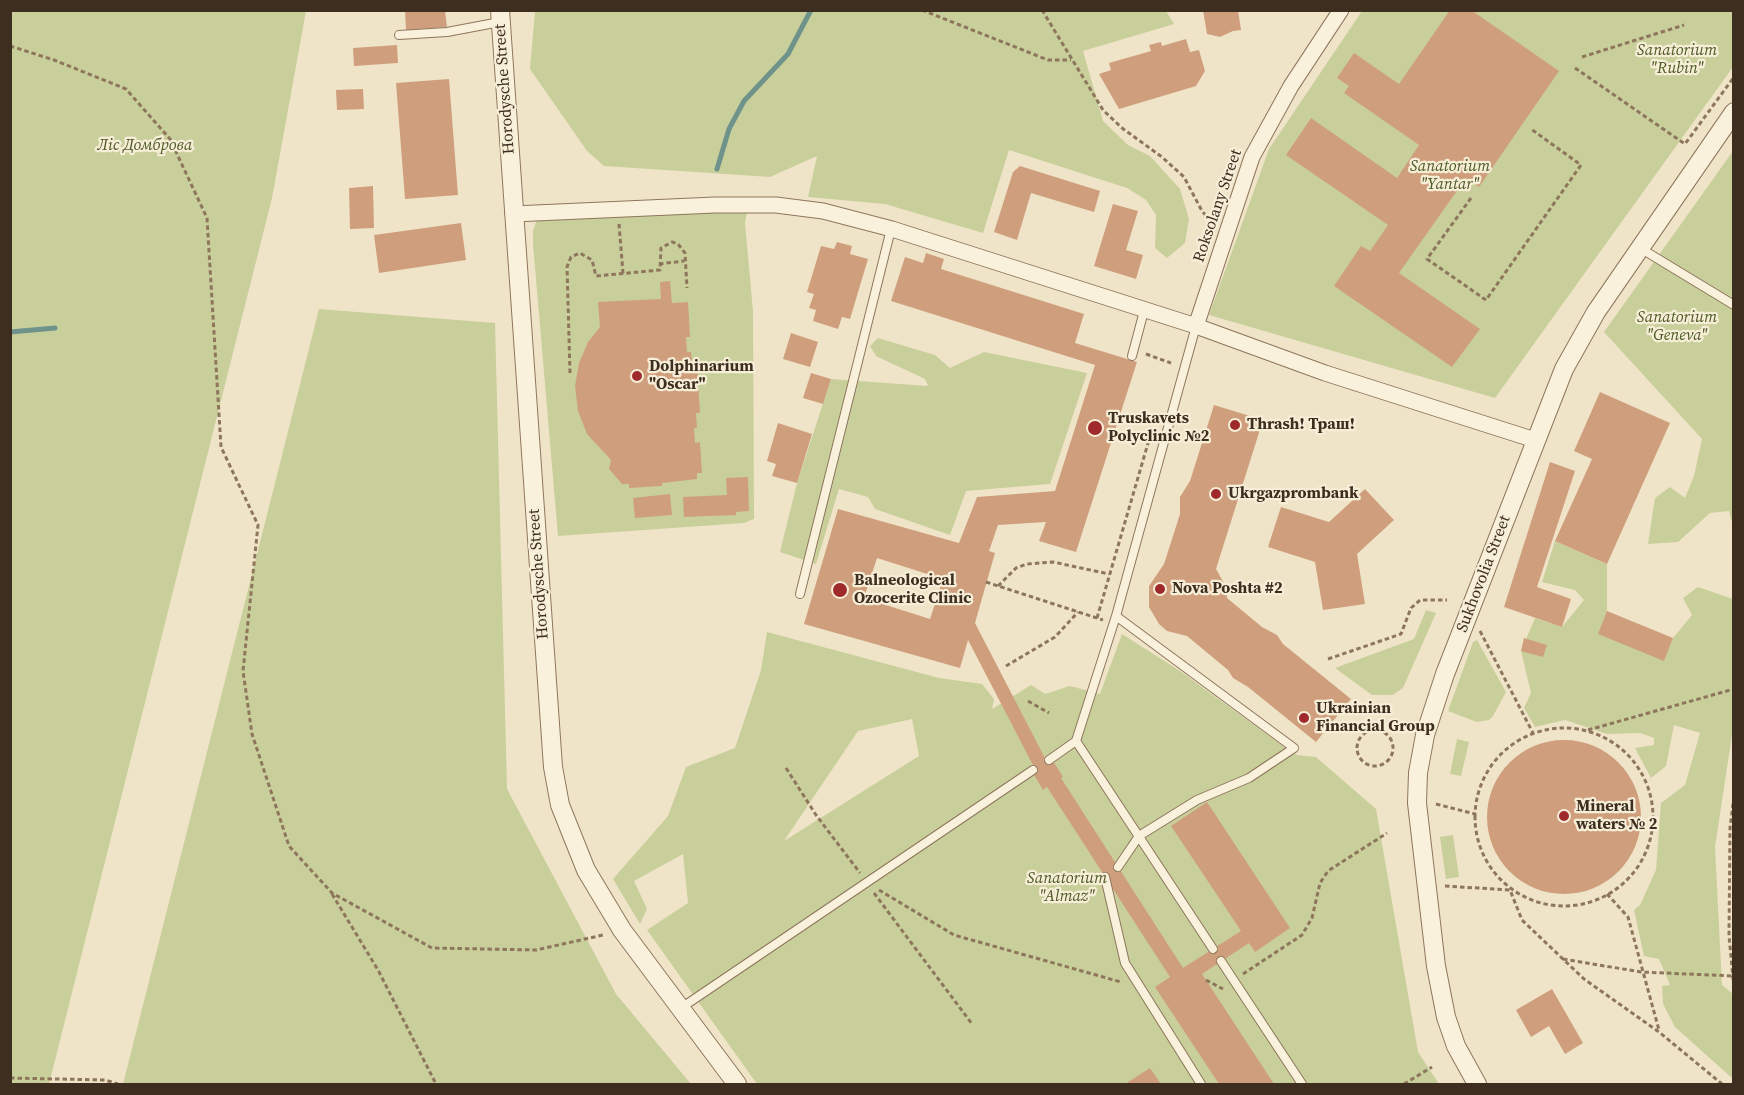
<!DOCTYPE html>
<html>
<head>
<meta charset="utf-8">
<style>
	body { margin:0 }
	#map { position:relative; width:1744px; height:1095px; overflow:hidden; background:#f0e4c8; font-family:"Source Serif 4",serif }
	canvas { display:block }
	.frame { position:absolute; inset:0; border:12px solid #3d2e20; pointer-events:none }
</style>
</head>
<body>
<div id="map">
<canvas width="1744" height="1095"></canvas>
<div class="frame"></div>
</div>
<script>
const g = document.querySelector('canvas').getContext('2d');
g.lineJoin = 'round';
function paint(path, color) { g.fillStyle = color; g.fill(path, 'evenodd'); }
const shape = rows => new Path2D(rows.map(r => 'M' + r).join(''));
function strokePath(path, color, width, dash) { g.strokeStyle = color; g.lineWidth = width; g.lineCap = dash ? 'butt' : 'round'; g.setLineDash(dash || []); g.stroke(path); }
function label(font, color, halo, rows, align = 'center') {
  g.font = font + ' "Source Serif 4",serif'; g.lineWidth = 4.5; g.setLineDash([]); g.textBaseline = 'middle'; g.strokeStyle = halo; g.fillStyle = color; for (const [text, x, y, turn = 0] of rows) {
    g.save(); g.translate(x, y); g.rotate((+turn || 0) * Math.PI / 180); g.textAlign = isNaN(turn) ? turn : align; if (halo) g.strokeText(text, 0, 0); g.fillText(text, 0, 0); g.restore();
  }
}
const green = shape([
	[10,11,306,11,272,198,49,1084,10,1084],
	[535,11,1166,11,1174,24,1083,51,1103,121,1128,145,1150,156,1180,189,1189,219,1185,243,1167,258,1155,248,1156,215,1146,200,1127,188,1009,150,983,233,885,204,808,197,817,156,770,177,604,166,587,151,530,69],
	[1362,11,1733,11,1733,67,1495,398,1209,315,1269,149],
	[1733,151,1733,526,1729,511,1710,513,1678,542,1648,544,1655,498,1670,487,1685,498,1694,476,1702,439,1604,332],
	[748,207,745,223,753,311,754,519,744,523,558,536,533,244,533,231,536,222,549,214],
	[319,309,495,323,507,789,616,994,691,1084,123,1084],
	[878,338,935,355,950,368,984,352,1087,373,1050,484,966,491,950,535,875,509,868,497,839,489,816,564,780,552,797,483,831,379,928,386,925,379,876,356,870,346],
	[1555,541,1607,564,1607,611,1664,660,1673,638,1692,615,1683,598,1698,587,1733,599,1733,728,1715,847,1722,985,1733,994,1733,1079,1675,1027,1663,1004,1662,986,1670,985,1659,959,1644,956,1634,910,1640,905,1656,870,1661,803,1685,785,1700,733,1674,725,1666,766,1651,778,1635,748,1654,745,1654,738,1640,733,1607,734,1565,720,1535,727,1524,708,1531,693,1521,651,1535,618,1562,627,1584,600,1575,590,1542,582],
	[1426,610,1436,613,1403,688,1393,695,1372,695,1335,668,1414,639],
	[767,632,939,678,982,684,994,699,992,709,1031,685,1045,694,1070,686,1100,694,1122,634,1180,671,1284,747,1297,755,1316,757,1376,809,1418,1052,1439,1084,757,1084,647,930,688,903,683,854,634,881,647,909,640,924,613,879,668,816,686,767,735,748,761,670],
	[912,719,919,756,784,841,858,731],
	[1477,640,1506,692,1493,716,1489,720,1477,722,1448,711,1473,642],
	[1457,739,1469,742,1461,776,1450,774],
	[1453,835,1459,877,1446,879,1440,837]
]);
const stream = shape([
	[717,169,729,129,744,101,788,54,811,10],
	[10,332,55,328]
]);
const building = shape([
	[405,10,445,10,447,27,406,30],
	[1203,10,1238,10,1241,30,1233,31,1220,37,1207,34],
	[1450,10,1471,10,1559,71,1479,187,1466,178,1399,273,1480,329,1452,367,1334,286,1361,246,1370,251,1388,225,1286,155,1311,118,1397,178,1419,145,1344,93,1349,86,1337,78,1354,53,1399,84],
	[1186,39,1190,52,1199,50,1205,71,1196,86,1119,109,1099,74,1111,70,1109,63,1151,51,1149,45,1161,42,1162,46],
	[397,45,398,63,354,66,353,48],
	[449,79,458,195,405,199,396,83],
	[363,89,364,109,337,110,336,90],
	[1020,166,1100,191,1094,212,1031,193,1017,240,994,232,1013,172],
	[373,186,374,228,350,229,349,188],
	[1113,204,1138,211,1126,250,1143,255,1136,279,1094,266],
	[461,223,466,260,379,273,374,235],
	[837,242,852,246,850,254,868,259,850,319,842,317,838,329,813,321,816,310,809,308,814,294,807,292,821,246,834,249],
	[926,253,944,259,941,269,1084,314,1075,343,1137,362,1076,552,1039,541,1046,522,998,525,989,551,995,553,975,623,1048,764,1053,761,1063,777,1061,778,1183,968,1241,931,1171,826,1207,802,1290,928,1255,952,1249,943,1202,974,1274,1084,1219,1084,1155,987,1170,977,1047,787,1043,790,1033,773,1036,771,968,640,960,668,804,624,838,509,959,543,977,497,1055,491,1095,365,891,301,905,257,923,263],
	[877,558,943,579,930,619,864,598],
	[670,281,672,303,688,302,690,337,686,337,687,352,691,352,692,365,697,365,700,413,696,413,697,428,694,428,695,443,700,442,702,473,697,473,697,479,662,483,662,486,629,488,629,484,622,484,609,469,611,460,587,434,578,411,575,386,579,363,588,342,600,327,598,302,661,299,660,282],
	[791,333,818,342,810,367,783,359],
	[811,373,831,379,823,404,803,398],
	[1600,392,1670,423,1607,564,1555,541,1592,459,1574,451],
	[1214,405,1263,420,1216,569,1226,587,1227,598,1262,627,1277,635,1283,644,1351,699,1316,742,1248,687,1233,678,1228,670,1187,636,1167,631,1159,624,1149,607,1149,586,1164,564,1180,514,1180,497,1190,481],
	[778,423,812,434,797,483,772,476,776,464,767,461],
	[1550,462,1575,471,1537,587,1571,599,1562,627,1504,607],
	[748,477,749,511,736,512,736,515,684,517,683,497,727,495,726,478],
	[1365,489,1394,520,1357,554,1365,604,1323,610,1315,562,1268,547,1281,507,1329,522],
	[670,494,672,515,635,518,633,498],
	[1607,611,1673,638,1664,661,1598,634],
	[1524,638,1547,645,1543,657,1521,651],
	'1487 817a77 77 0 1 1 154 0a77 77 0 1 1-154 0Z',
	[1552,989,1583,1043,1565,1054,1549,1026,1531,1037,1516,1010],
	[1150,1068,1161,1084,1125,1084]
]);
const path = shape([
	[922,10,1048,60,1071,60],
	[1042,10,1103,110,1122,128,1162,157,1184,177,1202,211,1213,224],
	[10,46,54,60,126,89,170,139,207,218,221,447,258,525,243,671,252,734,289,846,332,893,432,948,536,950,603,935],
	[1582,57,1684,25],
	[1575,68,1685,144,1734,77],
	[1471,198,1427,259,1486,300,1581,165,1531,129],
	[619,224,623,273],
	[659,264,684,261],
	[1146,354,1171,363],
	[570,373,567,267,571,257,580,253,592,260,596,276,660,270,661,248,672,242,678,244,685,253,687,288],
	[986,582,1103,620],
	[998,586,1016,568,1027,564,1053,562,1109,574],
	[1097,618,1151,433],
	[1480,631,1533,733],
	[1328,659,1401,634,1411,608,1420,600,1447,600],
	[1006,666,1055,637,1078,612],
	[1028,701,1049,713],
	'1475 817a89 89 0 1 1 178 0a89 89 0 1 1-178 0Z',
	[1588,730,1734,689],
	'1357 748a18 18 0 1 1 36 0a18 18 0 1 1-36 0Z',
	[786,768,816,815,860,873],
	[1734,796,1730,828,1729,936,1734,988],
	[1436,804,1475,814],
	[1445,886,1510,890,1522,920,1584,979,1659,1032,1722,1084],
	[879,890,954,935,1121,982],
	[874,893,972,1024],
	[332,894,378,970,436,1084],
	[1607,894,1628,917,1659,1030],
	[1563,959,1641,972,1734,976],
	[1243,974,1302,935,1312,918,1320,883,1328,871,1387,833],
	[1206,980,1223,989],
	[10,1078,105,1080,118,1084],
	[1404,1084,1432,1067]
]);
const service = shape([
	[399,35,447,32,500,22],
	[1640,248,1734,305],
	[1132,356,1144,311],
	[800,594,891,229],
	[1116,616,1076,741,1213,949],
	[1049,760,1076,741],
	[1118,867,1139,836,1197,800,1249,778,1294,748,1116,616,1196,326],
	[1105,877,1125,963,1201,1084],
	[1221,961,1302,1084],
	[681,1008,1033,770]
]);
const minor = shape([
	[513,214,715,205,776,205,823,211,892,229,1196,326,1325,373,1535,440],
	[1196,326,1252,157,1291,86,1341,10]
]);
const tertiary = shape([
	[500,10,553,767,560,805,586,870,622,930,737,1084],
	[1477,1084,1456,1046,1446,1017,1436,966,1417,803,1418,773,1425,735,1445,674,1564,369,1596,312,1734,112]
]);
const markers = [
	[637,376,6,"#9e2a2b"],
	[1235,425,6,"#9e2a2b"],
	[1095,428,8,"#9e2a2b"],
	[1216,494,6,"#9e2a2b"],
	[1160,589,6,"#9e2a2b"],
	[840,590,8,"#9e2a2b"],
	[1304,718,6,"#9e2a2b"],
	[1564,816,6,"#9e2a2b"]
];
const parkNames = [
	["Sanatorium",1677,51],
	["\"Rubin\"",1677,69],
	["Ліс Домброва",145,146],
	["Sanatorium",1450,167],
	["\"Yantar\"",1450,185],
	["Sanatorium",1677,318],
	["\"Geneva\"",1677,336],
	["Sanatorium",1067,879],
	["\"Almaz\"",1067,897]
];
const streetNames = [
	["Horodysche Street",505,89,-94],
	["Roksolany Street",1218,206,-71],
	["Horodysche Street",539,574,-94],
	["Sukhovolia Street",1484,574,-69]
];
const poiNames = [
	["Dolphinarium",649,367],
	["\"Oscar\"",649,385],
	["Truskavets",1108,419],
	["Polyclinic №2",1108,437],
	["Thrash! Траш!",1247,425],
	["Ukrgazprombank",1228,494],
	["Balneological",854,581],
	["Ozocerite Clinic",854,599],
	["Nova Poshta #2",1172,589],
	["Ukrainian",1316,709],
	["Financial Group",1316,727],
	["Mineral",1576,807],
	["waters № 2",1576,825]
];
paint(green, '#c9cf9b');
strokePath(stream, '#6f938a', 5);
paint(building, '#cf9f7d');
strokePath(service, '#8d765c', 10);
strokePath(minor, '#8d765c', 17);
strokePath(tertiary, '#8d765c', 20);
strokePath(path, '#8d765c', 3, [4.5, 3]);
strokePath(service, '#faf1dc', 8);
strokePath(minor, '#faf1dc', 15);
strokePath(tertiary, '#faf1dc', 18);
for (const [x, y, r, color] of markers) { const dot = new Path2D(); dot.arc(x, y, r, 0, 2 * Math.PI); g.fillStyle = color; g.fill(dot); strokePath(dot, '#f7eed8', 2); }
label('italic 16px', '#4d5a26', '#f7eed8', parkNames);
label('16px', '#3d2e20', '#f7eed8', streetNames);
label('bold 16px', '#3d2e20', '#f7eed8', poiNames, 'left');
</script>
</body>
</html>
